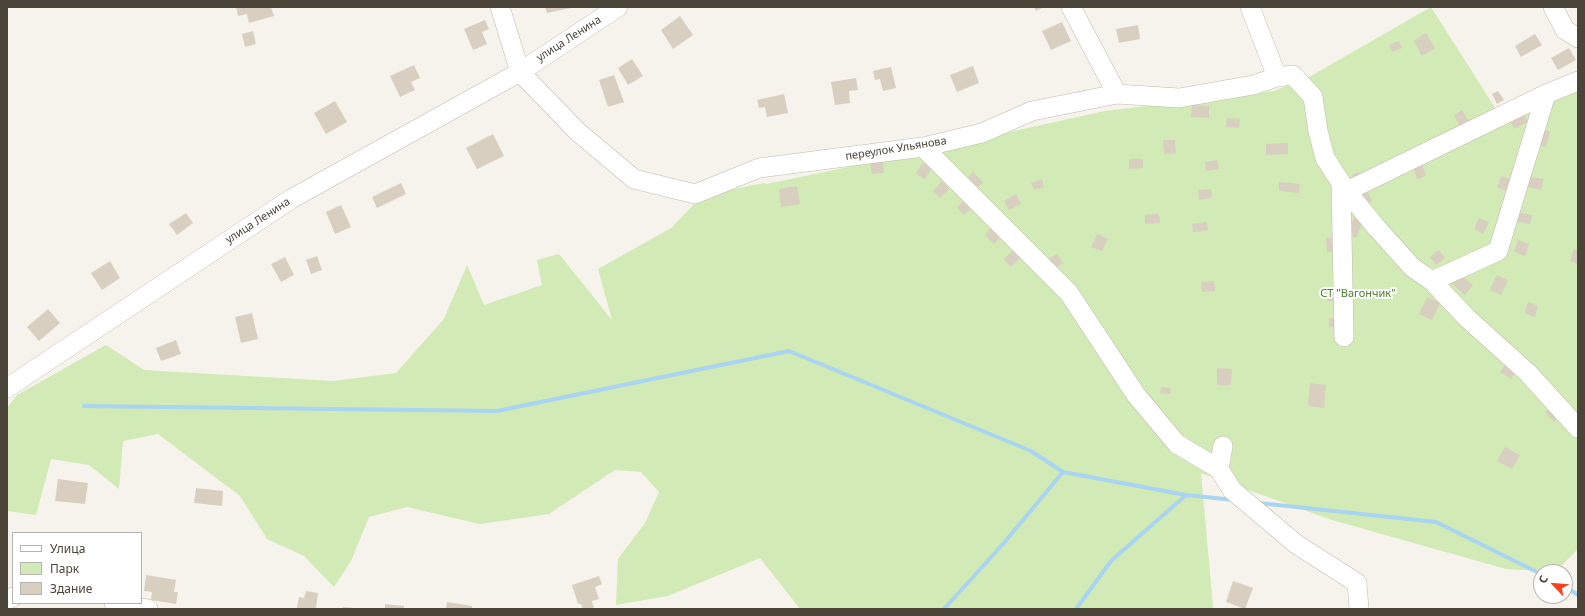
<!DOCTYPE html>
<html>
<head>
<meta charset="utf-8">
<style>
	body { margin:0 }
	#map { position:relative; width:1585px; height:616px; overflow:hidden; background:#f6f3ec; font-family:"Noto Sans",sans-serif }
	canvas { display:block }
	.frame { position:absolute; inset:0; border:8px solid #4b4439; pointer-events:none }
	.legend { position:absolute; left:12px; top:532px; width:130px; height:72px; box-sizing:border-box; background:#fff; border:1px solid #b7b4b0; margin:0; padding:5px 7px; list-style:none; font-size:12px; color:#4b4439 }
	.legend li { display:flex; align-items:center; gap:8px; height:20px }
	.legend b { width:20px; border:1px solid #b7b4b0 }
	.north { position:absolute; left:1533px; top:564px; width:40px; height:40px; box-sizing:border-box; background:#fff; border:1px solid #b7b4b0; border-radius:50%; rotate:296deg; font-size:11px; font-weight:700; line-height:16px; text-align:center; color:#4b4439 }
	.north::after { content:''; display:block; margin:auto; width:14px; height:18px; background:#fc3f1d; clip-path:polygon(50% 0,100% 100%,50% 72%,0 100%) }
</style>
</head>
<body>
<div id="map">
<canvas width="1585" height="616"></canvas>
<div class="frame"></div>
<ul class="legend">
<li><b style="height:5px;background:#fff"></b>Улица</li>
<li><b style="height:11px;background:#d2eab5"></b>Парк</li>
<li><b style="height:11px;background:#d8cfc1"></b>Здание</li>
</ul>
<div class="north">С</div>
</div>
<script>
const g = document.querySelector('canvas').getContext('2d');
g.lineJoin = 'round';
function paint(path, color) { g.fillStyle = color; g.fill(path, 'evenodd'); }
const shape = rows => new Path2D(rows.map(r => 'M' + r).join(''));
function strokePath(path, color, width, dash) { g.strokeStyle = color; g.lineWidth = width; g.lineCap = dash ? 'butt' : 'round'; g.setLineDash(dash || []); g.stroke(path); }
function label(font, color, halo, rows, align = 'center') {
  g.font = font + ' "Noto Sans",sans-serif'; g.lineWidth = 4; g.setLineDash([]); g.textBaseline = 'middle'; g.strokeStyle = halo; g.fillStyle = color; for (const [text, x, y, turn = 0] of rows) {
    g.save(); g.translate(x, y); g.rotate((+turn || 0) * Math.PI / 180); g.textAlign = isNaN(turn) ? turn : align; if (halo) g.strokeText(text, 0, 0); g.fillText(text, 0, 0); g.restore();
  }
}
const green = shape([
	[1431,7,1504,122,1578,89,1578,549,1555,572,1506,569,1332,520,1201,473,1213,607,1215,609,800,609,760,558,668,596,616,605,618,559,645,523,659,492,641,472,615,470,549,514,480,524,407,507,369,517,351,561,334,587,304,556,267,539,240,496,158,434,123,441,119,489,89,465,51,459,36,515,7,511,7,408,17,395,106,345,144,370,333,381,396,373,444,319,467,265,484,305,542,285,537,260,559,254,612,320,598,269,671,228,700,198,724,191,764,183,766,184,849,167,848,160,914,153,1105,111,1274,91,1311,76]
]);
const stream = shape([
	[84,406,497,411,789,351,1031,451,1063,472,1186,495,1234,500],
	[1259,503,1436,522,1541,574],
	[1565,586,1578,595],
	[944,609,1003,544,1063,472],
	[1076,609,1111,561,1186,495]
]);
const building = shape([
	[236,7,271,7,274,16,249,23,247,14,238,16],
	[545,7,570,7,571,8,547,13],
	[1034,7,1044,7,1036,11],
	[680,16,693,35,673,49,661,30],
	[485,20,489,29,482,32,487,44,473,50,464,29],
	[1062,22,1071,41,1051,50,1042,31],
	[1138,25,1140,39,1119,43,1116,29],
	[253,31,256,44,245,47,242,34],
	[1426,33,1435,48,1422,56,1414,41],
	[1535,34,1542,45,1521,57,1515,46],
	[1399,41,1402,48,1392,52,1389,45],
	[1569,48,1576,60,1558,70,1551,58],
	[632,59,643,76,628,85,618,68],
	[414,65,420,78,411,82,415,90,400,97,390,76],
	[973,66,979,83,957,92,950,75],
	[891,67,896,88,883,91,880,79,875,80,873,71],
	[614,75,624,102,608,107,599,80],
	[856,78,858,90,849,91,850,103,835,105,831,82],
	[1498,91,1504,100,1497,104,1492,94],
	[784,94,788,113,767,117,765,107,759,108,757,100],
	[335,101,347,122,326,134,314,113],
	[1192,105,1209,106,1209,118,1191,117],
	[1462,110,1470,123,1461,128,1454,115],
	[1523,113,1528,122,1514,129,1510,120],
	[1227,118,1240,119,1239,128,1226,127],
	[1540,129,1550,131,1546,147,1537,145],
	[493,134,504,156,477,169,466,148],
	[1163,140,1175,140,1176,153,1164,154],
	[1288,143,1288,154,1266,155,1266,144],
	[1129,159,1143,159,1143,168,1129,169],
	[1217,160,1219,169,1206,171,1205,162],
	[883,162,884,173,872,174,870,164],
	[922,163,932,168,925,179,916,174],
	[1422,164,1426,176,1417,179,1413,167],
	[973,172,983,182,978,187,968,178],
	[1358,172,1362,179,1356,182,1352,175],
	[1501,176,1513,180,1509,192,1497,188],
	[1531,177,1544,179,1541,190,1528,187],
	[1042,179,1044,187,1034,190,1031,183],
	[942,181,949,189,940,198,933,191],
	[1279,182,1300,184,1299,193,1279,191],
	[401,183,406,194,377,208,372,197],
	[797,186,800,204,781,207,779,189],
	[1211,189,1212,198,1199,200,1198,190],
	[1367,190,1372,201,1364,204,1359,193],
	[1016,194,1021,204,1009,210,1004,201],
	[966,198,974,206,964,215,957,208],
	[341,205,351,227,335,234,326,212],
	[1517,212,1532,215,1530,224,1515,221],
	[186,213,193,223,177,235,169,224],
	[1159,214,1160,223,1145,224,1145,215],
	[1354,218,1363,222,1356,238,1347,234],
	[1479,218,1489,222,1483,234,1474,229],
	[1207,222,1208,230,1193,232,1192,224],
	[992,227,1001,236,994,244,985,235],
	[1097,234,1108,239,1102,251,1091,247],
	[1326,238,1337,238,1336,252,1327,252],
	[1518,240,1529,244,1525,256,1514,252],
	[1574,249,1578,250,1578,264,1570,261],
	[1013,250,1021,257,1011,267,1004,259],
	[1439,250,1445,258,1436,265,1430,257],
	[1057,254,1063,263,1055,268,1049,259],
	[317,256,322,270,311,274,306,260],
	[285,257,294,275,281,282,271,264],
	[110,261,120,278,102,290,91,273],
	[1459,274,1473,285,1465,295,1451,283],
	[1497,275,1508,280,1501,295,1490,290],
	[1214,281,1215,291,1202,292,1201,282],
	[1328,289,1338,290,1337,301,1328,301],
	[1427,297,1440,303,1432,320,1419,314],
	[1528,302,1538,306,1535,317,1525,313],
	[48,309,60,323,39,341,27,327],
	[252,313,258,339,241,343,235,317],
	[1329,318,1339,318,1339,327,1329,327],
	[176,340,181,354,161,361,156,348],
	[1506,364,1516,370,1511,379,1500,372],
	[1217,368,1232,369,1231,385,1217,385],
	[1310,383,1326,385,1324,408,1308,406],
	[1161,387,1171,388,1170,394,1160,393],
	[1552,406,1560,416,1554,422,1545,412],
	[1505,447,1520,455,1512,469,1497,461],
	[58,479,88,483,85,504,55,501],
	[196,488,223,491,222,506,194,503],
	[146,575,176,580,174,592,178,592,176,604,151,600,152,592,144,591],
	[599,576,602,584,595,587,599,599,592,601,594,609,583,609,581,604,578,604,572,585],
	[1233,581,1253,588,1245,609,1226,602],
	[306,591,318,593,316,609,297,608,299,597,304,598],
	[447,602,472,606,472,609,446,609],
	[385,604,404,606,404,609,385,609],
	[343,607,354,608,354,609,343,609]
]);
const minor = shape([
	[500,7,520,72,578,132,634,179,695,194,759,168,923,147,982,133,1032,111,1117,94,1179,98,1253,85,1277,77,1293,75,1313,97,1318,131,1325,158,1345,189,1376,227,1412,267,1432,281,1467,318,1528,373,1578,428],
	[1071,7,1117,94],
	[1250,7,1277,77],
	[1553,7,1565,30,1578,38],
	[923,147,1069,293,1136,395,1177,444,1219,469,1232,490,1296,544,1357,583,1359,609],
	[1341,183,1344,337],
	[1347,191,1546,94],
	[1432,281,1498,251,1546,94,1578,81],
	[7,388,291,199,520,72,618,7],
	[1219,469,1223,446],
	[7,600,13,597],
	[114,603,148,609]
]);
const streetNames = [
	["улица Ленина",569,39,-33],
	["переулок Ульянова",896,149,-9],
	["улица Ленина",258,221,-33]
];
const parkNames = [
	["СТ \"Вагончик\"",1358,294]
];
paint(green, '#d2eab5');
strokePath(stream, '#a9d4f2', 4);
paint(building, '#d8cfc1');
strokePath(minor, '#c2bbae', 20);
strokePath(minor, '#fff', 19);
label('11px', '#4b4439', '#fff', streetNames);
label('11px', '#4a7f2a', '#fff', parkNames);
</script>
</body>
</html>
